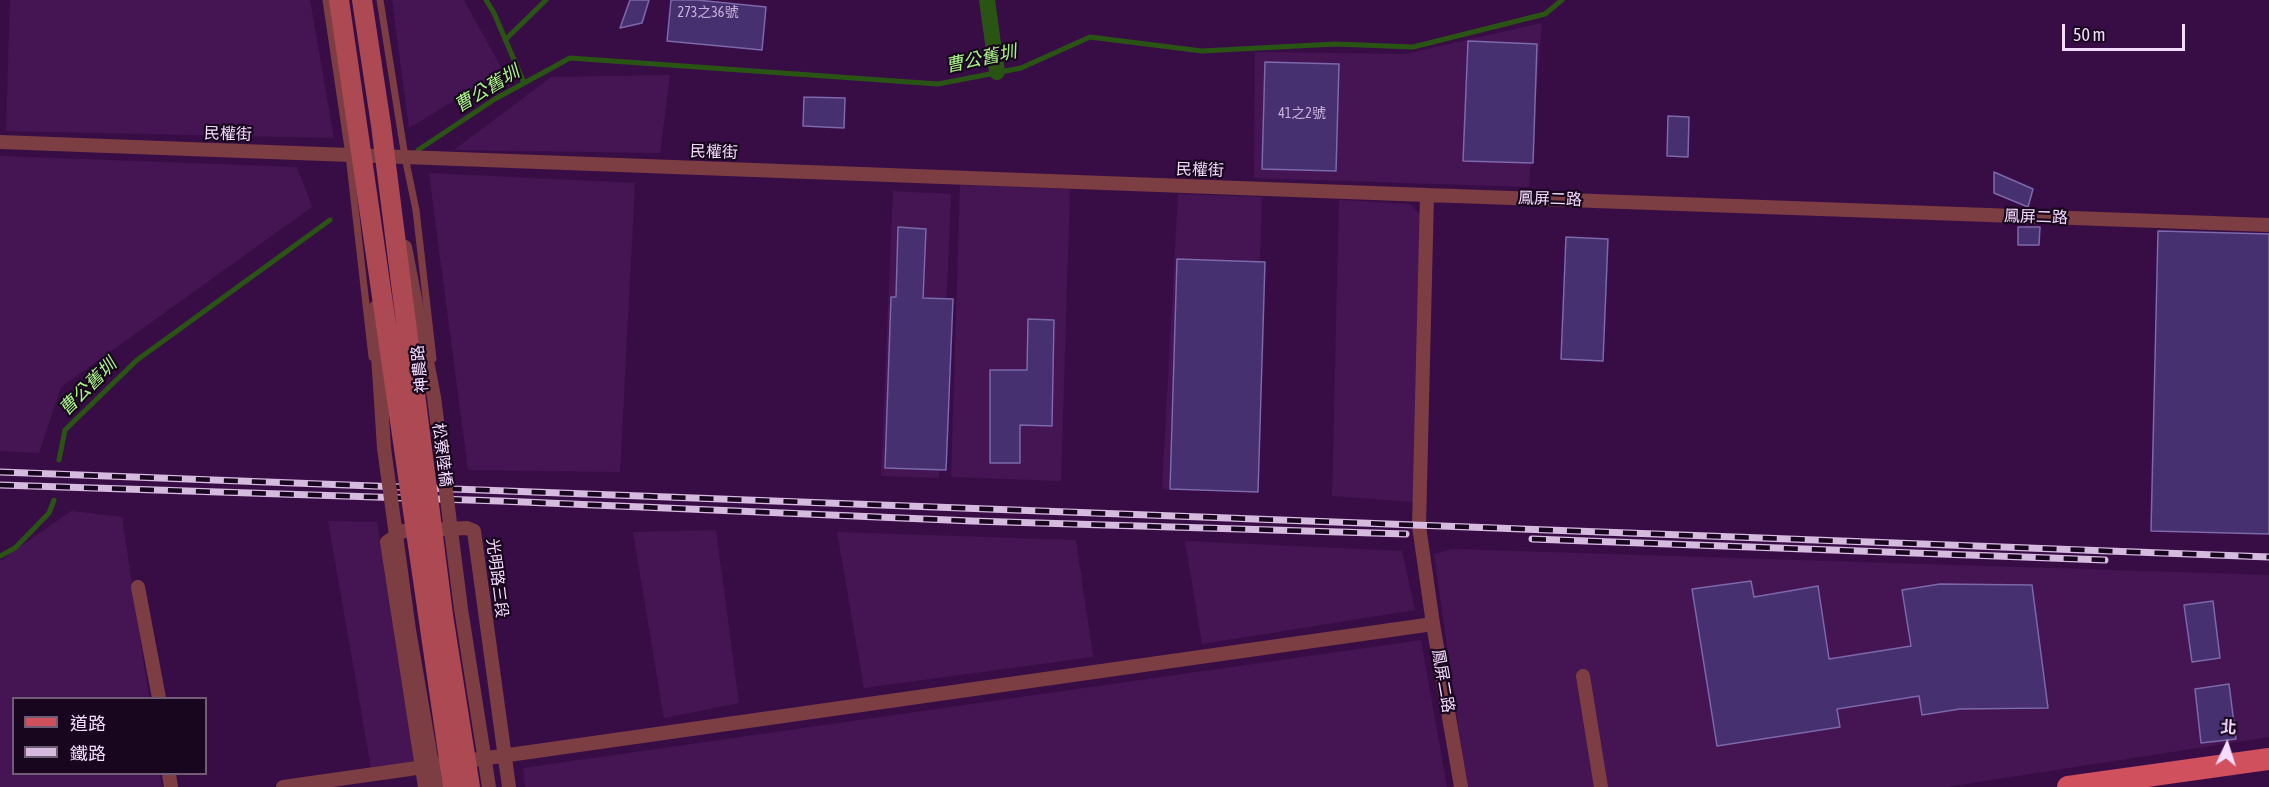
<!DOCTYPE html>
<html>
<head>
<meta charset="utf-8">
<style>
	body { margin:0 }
	#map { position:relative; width:2269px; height:787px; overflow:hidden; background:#380d46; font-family:"Asap Condensed","Noto Sans TC",sans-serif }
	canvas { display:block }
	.legend { position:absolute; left:12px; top:697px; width:195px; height:78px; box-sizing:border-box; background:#17061d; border:2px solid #705c77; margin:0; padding:8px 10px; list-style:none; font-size:18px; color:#f5dcfe }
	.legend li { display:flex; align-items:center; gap:12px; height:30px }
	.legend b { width:30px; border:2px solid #705c77 }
	.north { position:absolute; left:2197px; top:715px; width:60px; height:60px; -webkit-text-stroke:4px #17061d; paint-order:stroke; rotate:4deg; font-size:16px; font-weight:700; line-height:24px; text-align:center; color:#f5dcfe }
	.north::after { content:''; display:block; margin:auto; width:21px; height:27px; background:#f5dcfe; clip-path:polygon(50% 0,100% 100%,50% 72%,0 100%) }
	.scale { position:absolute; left:2062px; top:24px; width:123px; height:27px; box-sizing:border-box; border:3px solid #f5dcfe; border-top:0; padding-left:8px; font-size:18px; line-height:21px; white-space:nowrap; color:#f5dcfe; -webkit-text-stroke:4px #17061d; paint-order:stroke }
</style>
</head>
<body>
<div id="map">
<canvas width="2269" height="787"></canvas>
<ul class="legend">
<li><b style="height:8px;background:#d1505e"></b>道路</li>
<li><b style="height:8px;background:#d6badf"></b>鐵路</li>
</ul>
<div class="north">北</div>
<div class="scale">50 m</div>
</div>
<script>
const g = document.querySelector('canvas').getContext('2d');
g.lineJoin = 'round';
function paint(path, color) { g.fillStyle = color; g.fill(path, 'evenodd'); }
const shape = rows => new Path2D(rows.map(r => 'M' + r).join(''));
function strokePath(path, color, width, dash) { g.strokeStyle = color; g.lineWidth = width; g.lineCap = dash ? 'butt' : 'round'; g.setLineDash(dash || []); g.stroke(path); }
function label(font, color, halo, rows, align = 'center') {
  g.font = font + ' "Asap Condensed","Noto Sans TC",sans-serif'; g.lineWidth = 4.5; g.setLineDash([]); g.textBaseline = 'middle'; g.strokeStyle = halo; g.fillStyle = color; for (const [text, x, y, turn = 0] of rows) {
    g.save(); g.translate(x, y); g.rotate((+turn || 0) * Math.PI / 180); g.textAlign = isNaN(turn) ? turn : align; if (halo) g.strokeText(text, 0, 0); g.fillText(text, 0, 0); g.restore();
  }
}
const built = shape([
	[10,0,310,0,334,138,6,131],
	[392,0,464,0,503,71,409,128],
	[1542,23,1529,187,1254,178,1255,52,1405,54],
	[670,75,660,153,454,150,551,77],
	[0,156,297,167,312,207,61,387,39,453,0,451],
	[429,173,635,183,620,472,468,470],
	[960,185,1070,189,1061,481,951,477],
	[893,191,951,194,939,478,881,476],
	[1178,194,1262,197,1252,492,1162,489],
	[1339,200,1410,204,1423,217,1413,502,1332,496],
	[71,511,122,517,149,698,14,698,14,774,160,774,162,787,0,787,0,561],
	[328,521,377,522,415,763,371,768],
	[716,530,739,703,664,718,633,532],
	[837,532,1076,540,1093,657,864,688],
	[1185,541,1402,551,1415,610,1202,644],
	[1452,549,2269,575,2269,737,1946,787,1467,787,1434,554],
	[1421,640,1447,787,525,787,523,768]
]);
const stream = shape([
	[486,0,494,13,524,83],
	[505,40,546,0],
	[418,150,495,99,570,58,938,84,1021,68,1090,37,1202,51,1335,44,1413,47,1545,14,1562,0],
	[59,460,65,430,137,360,330,220],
	[0,556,15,548,49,513,54,500]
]);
const canal = shape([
	[987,0,997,72]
]);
const building = shape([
	[630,0,649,0,642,23,620,28,630,0],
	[671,0,697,0,766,7,762,50,667,41,671,0],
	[1468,41,1537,44,1533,163,1463,161,1468,41],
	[1265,62,1339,64,1336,171,1262,169,1265,62],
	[804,97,845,98,844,128,803,126,804,97],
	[1668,116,1689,117,1688,157,1667,156,1668,116],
	[1994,172,2033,189,2028,207,1994,193,1994,172],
	[898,227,926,229,923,298,953,299,946,470,885,468,891,297,896,297,898,227],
	[2018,227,2040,227,2039,245,2018,245,2018,227],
	[2158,231,2269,234,2269,534,2151,531,2158,231],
	[1566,237,1608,239,1603,361,1561,359,1566,237],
	[1177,259,1265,262,1258,492,1170,489,1177,259],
	[1028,319,1054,320,1052,426,1020,425,1020,463,990,463,990,370,1027,370,1028,319],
	[1751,581,1754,597,1818,586,1829,659,1911,646,1902,590,1940,584,2032,585,2048,708,1960,709,1922,715,1919,696,1837,709,1840,727,1717,746,1692,589,1751,581],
	[2213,601,2220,658,2192,662,2184,605,2213,601],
	[2229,684,2236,739,2201,743,2195,689,2229,684]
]);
const lane = shape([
	[326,0,349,155,372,357],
	[380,0,405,157,416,210,433,359]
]);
const street = shape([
	[0,142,1427,195],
	[138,587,159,698],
	[1583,676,1601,787],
	[169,774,171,787],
	[283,787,1433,624],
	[425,787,387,542,403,531,467,528,474,531,509,787],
	[1461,787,1433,624,1419,526,1427,195,2269,225]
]);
const primary = shape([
	[2068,787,2269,759]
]);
const rail = shape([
	[0,472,2269,557],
	[0,485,500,501,972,521,1406,534],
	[1532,539,2105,560]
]);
const streetBridge = shape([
	[405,247,434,397,461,609,489,787],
	[375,308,384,448,409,630,436,787]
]);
const secondaryBridge = shape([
	[339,0,453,787],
	[362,0,381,125,443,615,470,787]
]);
const numberNames = [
	["273之36號",708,13],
	["41之2號",1302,114]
];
const streetNames = [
	["民權街",228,134,2],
	["民權街",714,152,2],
	["民權街",1200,170,2],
	["鳳屏二路",1550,199,2],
	["鳳屏二路",2036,217,2],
	["神農路",420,369,-96],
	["松寮陸橋",442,455,83],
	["光明路三段",497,578,83],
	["鳳屏二路",1443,681,80]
];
const waterNames = [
	["曹公舊圳",981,59,-12],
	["曹公舊圳",487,89,-31],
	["曹公舊圳",88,387,-45]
];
paint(built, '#451553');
strokePath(stream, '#2a5414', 5);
strokePath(canal, '#2a5414', 16);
paint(building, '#46306f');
strokePath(building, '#7c68ab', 1.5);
strokePath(lane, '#7c3e43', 7);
strokePath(street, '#7c3e43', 14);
strokePath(primary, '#d1505e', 22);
strokePath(rail, '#d6badf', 7);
strokePath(rail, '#17061d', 4.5, [14]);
strokePath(streetBridge, '#7c3e43', 14);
strokePath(secondaryBridge, '#ac4952', 20);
label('14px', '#c9b1da', null, numberNames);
label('16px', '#f5dcfe', '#17061d', streetNames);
label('italic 18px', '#a8f486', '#17061d', waterNames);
</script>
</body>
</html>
